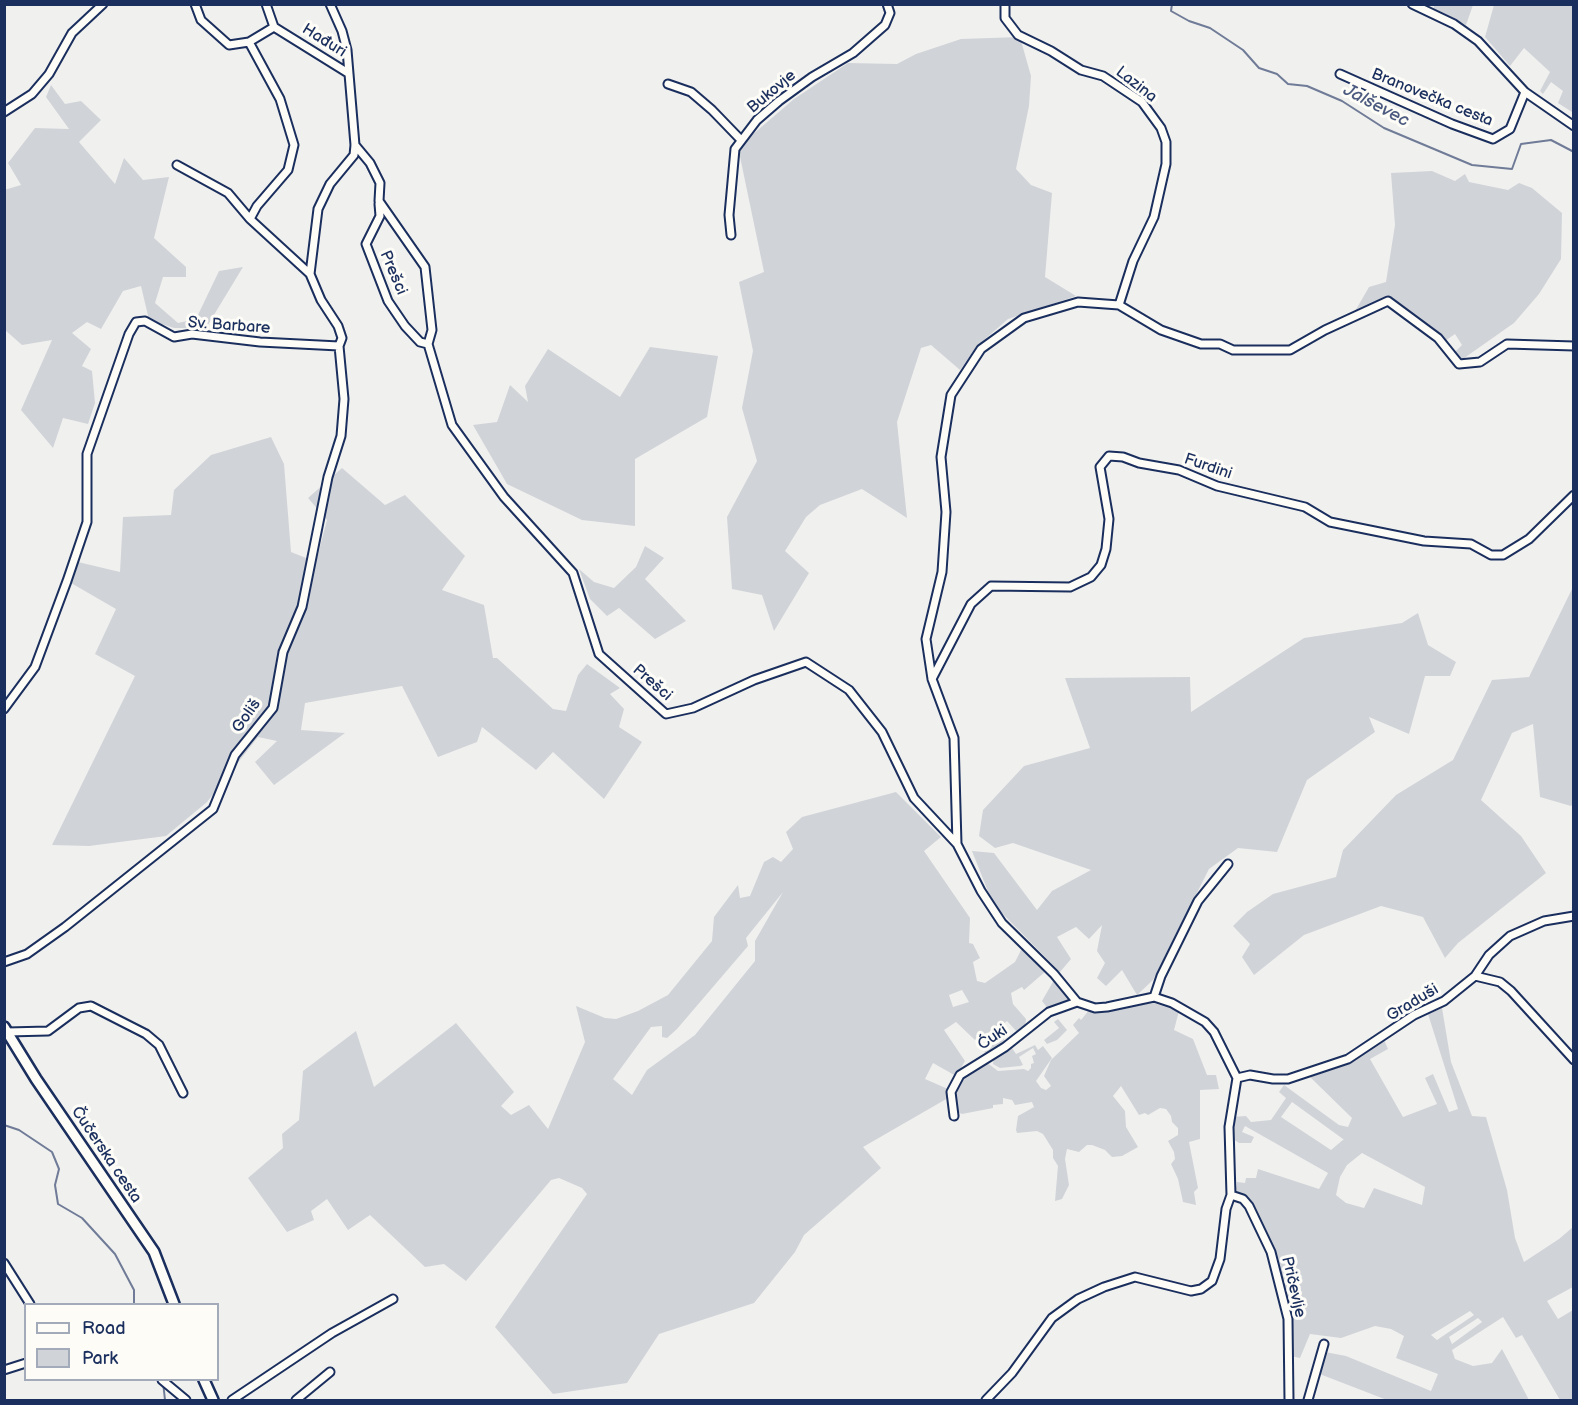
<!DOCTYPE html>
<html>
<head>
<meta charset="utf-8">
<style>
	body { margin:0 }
	#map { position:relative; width:1578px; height:1405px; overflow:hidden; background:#f0f0ee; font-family:"Balsamiq Sans",sans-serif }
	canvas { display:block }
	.frame { position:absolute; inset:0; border:6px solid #1b2f5e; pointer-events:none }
	.legend { position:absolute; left:24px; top:1303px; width:195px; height:78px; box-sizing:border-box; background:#fdfcf7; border:2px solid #a3aaba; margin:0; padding:8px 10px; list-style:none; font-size:18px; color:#1b2f5e }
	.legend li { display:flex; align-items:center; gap:12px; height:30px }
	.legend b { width:30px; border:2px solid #a3aaba }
</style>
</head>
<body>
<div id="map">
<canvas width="1578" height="1405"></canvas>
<div class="frame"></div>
<ul class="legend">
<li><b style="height:8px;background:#fdfcf7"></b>Road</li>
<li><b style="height:16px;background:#d0d3d8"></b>Park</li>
</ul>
</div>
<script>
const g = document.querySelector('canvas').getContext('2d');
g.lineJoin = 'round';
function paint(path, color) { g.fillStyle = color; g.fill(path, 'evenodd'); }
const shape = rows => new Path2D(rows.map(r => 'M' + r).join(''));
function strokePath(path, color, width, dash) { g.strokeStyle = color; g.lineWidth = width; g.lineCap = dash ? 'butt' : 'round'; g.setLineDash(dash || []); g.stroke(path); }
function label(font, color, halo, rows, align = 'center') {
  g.font = font + ' "Balsamiq Sans",sans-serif'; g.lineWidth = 6; g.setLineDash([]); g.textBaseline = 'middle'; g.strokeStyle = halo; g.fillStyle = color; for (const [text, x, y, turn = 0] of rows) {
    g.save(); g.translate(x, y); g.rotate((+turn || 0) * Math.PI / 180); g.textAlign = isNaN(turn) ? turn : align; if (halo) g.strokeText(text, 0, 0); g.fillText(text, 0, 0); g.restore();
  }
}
const green = shape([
	[1435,4,1473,4,1473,5,1466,25,1433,9],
	[1494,5,1573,5,1572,112,1558,103,1563,91,1551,82,1543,94,1540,91,1550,72,1524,48,1510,66,1485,37],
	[1020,37,1031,76,1029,106,1016,169,1031,185,1052,193,1045,277,1076,296,1008,319,977,346,960,370,931,345,921,348,897,422,907,518,862,489,820,505,806,517,785,551,809,573,774,631,762,595,732,589,727,517,757,461,742,408,753,351,739,282,764,272,738,147,794,99,848,63,897,64,916,54,961,39],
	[51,85,65,104,81,101,101,120,79,142,115,184,124,158,143,180,169,177,154,238,186,267,186,277,163,277,155,303,178,323,196,319,219,271,243,267,206,328,174,328,149,320,141,286,123,291,101,329,87,322,72,333,91,349,82,366,92,371,95,403,88,424,63,418,53,448,21,410,52,340,22,345,5,330,4,190,21,185,8,163,35,128,69,129,46,97],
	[1432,171,1455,181,1465,174,1469,182,1508,190,1519,183,1532,188,1562,213,1561,259,1539,294,1514,323,1460,361,1454,353,1462,345,1455,334,1445,341,1388,298,1354,313,1369,287,1386,282,1395,225,1391,173],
	[650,347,718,356,707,417,635,459,635,526,582,520,507,484,473,425,497,422,510,385,528,402,525,386,548,349,620,397],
	[271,437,284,464,291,552,316,562,327,520,308,498,342,468,385,505,405,495,465,556,442,590,484,605,493,658,497,658,553,709,566,711,578,675,587,664,620,688,610,694,624,709,619,727,642,742,604,799,553,752,536,770,482,727,477,742,438,757,402,686,305,703,301,730,345,733,274,785,255,762,277,741,258,737,207,802,166,836,89,846,52,845,135,676,95,654,116,609,71,583,78,562,120,572,123,517,171,515,174,490,211,455],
	[645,546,664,558,645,579,686,621,655,639,619,608,607,616,590,599,579,569,594,582,614,588,636,567],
	[1573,587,1573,804,1571,806,1540,797,1533,724,1512,733,1481,800,1521,836,1546,873,1458,943,1445,958,1423,917,1381,906,1304,935,1254,975,1242,957,1250,944,1233,926,1247,912,1273,894,1336,877,1343,850,1396,795,1453,760,1492,680,1529,677],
	[1418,613,1428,645,1456,662,1450,676,1425,676,1409,734,1369,717,1375,732,1307,780,1277,852,1238,848,1209,869,1153,980,1137,995,1122,970,1106,986,1097,978,1105,963,1097,951,1102,925,1089,939,1076,927,1057,937,1071,959,1060,972,993,904,972,851,994,853,1037,910,1052,891,1091,870,1013,843,995,848,979,836,983,810,1024,766,1090,748,1065,678,1190,677,1191,712,1304,638,1402,623],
	[896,792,941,837,924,851,970,918,969,943,973,944,980,958,973,962,977,981,985,983,1015,962,1022,948,1046,971,1024,990,1022,987,1011,993,1013,1004,1026,1019,1025,1028,1019,1034,1007,1021,996,1030,1005,1041,1013,1035,1014,1038,988,1054,984,1052,991,1047,989,1037,984,1035,975,1040,956,1022,944,1030,965,1061,956,1076,933,1063,925,1079,948,1089,948,1098,863,1147,881,1168,804,1235,795,1252,754,1303,659,1334,627,1383,553,1394,495,1327,587,1194,582,1188,559,1178,551,1180,466,1281,444,1264,425,1267,370,1215,348,1230,327,1199,311,1211,314,1220,287,1232,248,1178,283,1148,282,1134,299,1120,303,1071,356,1031,374,1087,456,1023,514,1092,501,1106,511,1115,529,1105,548,1129,585,1042,576,1006,605,1018,616,1019,638,1011,668,995,712,941,714,917,738,885,740,898,750,896,764,862,773,857,781,862,793,849,786,832,802,817],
	[783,892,755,941,755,961,695,1035,647,1070,632,1095,613,1079,651,1027,662,1026,662,1037,667,1038,677,1029,748,946,746,938],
	[962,990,969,1002,953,1007,949,995],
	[1054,980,1073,1000,1049,1010,1042,1001],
	[1153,1003,1179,1011,1174,1030,1193,1039,1207,1075,1216,1075,1219,1089,1200,1090,1200,1139,1189,1142,1198,1188,1194,1192,1196,1205,1183,1202,1178,1179,1171,1164,1175,1159,1174,1152,1168,1141,1178,1135,1178,1128,1172,1122,1171,1116,1166,1109,1160,1108,1148,1115,1145,1113,1139,1115,1121,1086,1113,1096,1125,1111,1126,1127,1138,1147,1122,1156,1112,1157,1105,1150,1092,1145,1087,1145,1079,1152,1067,1149,1065,1159,1069,1185,1062,1199,1055,1201,1058,1166,1053,1158,1053,1150,1043,1134,1037,1131,1017,1133,1016,1130,1018,1116,1034,1107,1032,1102,1015,1105,1012,1100,1003,1098,1003,1104,993,1105,993,1108,962,1114,955,1111,952,1094,961,1076,986,1062,998,1071,1024,1069,1028,1071,1031,1068,1031,1064,1034,1063,1032,1056,1036,1054,1033,1048,1019,1057,1023,1065,1020,1066,1000,1068,993,1064,994,1058,1010,1045,1016,1054,1035,1045,1038,1050,1043,1046,1052,1058,1036,1081,1041,1088,1046,1090,1051,1086,1044,1076,1051,1060,1079,1033,1073,1025,1079,1018,1081,1020,1090,1009],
	[1442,1008,1451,1062,1472,1116,1486,1117,1507,1190,1515,1238,1524,1262,1559,1239,1573,1227,1573,1287,1547,1301,1558,1319,1573,1310,1573,1400,1560,1400,1522,1335,1516,1338,1503,1317,1452,1350,1455,1359,1473,1366,1492,1363,1502,1349,1529,1400,1387,1400,1317,1373,1325,1352,1346,1356,1431,1391,1438,1374,1396,1358,1404,1336,1391,1329,1375,1326,1341,1338,1310,1334,1300,1358,1290,1356,1291,1322,1254,1210,1235,1194,1237,1182,1245,1183,1246,1178,1256,1178,1258,1169,1319,1189,1328,1173,1245,1126,1242,1132,1254,1137,1251,1143,1239,1143,1233,1139,1231,1132,1232,1117,1246,1116,1251,1122,1271,1120,1286,1098,1279,1092,1284,1085,1339,1125,1348,1127,1352,1118,1310,1077,1366,1052,1384,1040,1388,1049,1370,1059,1403,1117,1437,1104,1425,1078,1433,1074,1449,1112,1458,1109,1428,1014],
	[1292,1102,1343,1139,1344,1139,1331,1150,1281,1117],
	[1362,1153,1425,1187,1422,1205,1374,1188,1364,1208,1346,1203,1336,1195,1340,1177,1347,1165],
	[1470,1311,1474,1315,1437,1340,1431,1335],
	[1478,1318,1482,1322,1452,1344,1449,1337],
	[1058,1019,1067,1030,1057,1040,1047,1044,1044,1040,1059,1028,1054,1022]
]);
const stream = shape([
	[1172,4,1171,11,1189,21,1210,28,1243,50,1259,68,1277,74,1288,84,1307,86,1342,101,1384,128,1472,165,1512,169,1521,144,1551,140,1574,152],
	[4,1125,19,1130,52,1152,59,1169,55,1185,58,1204,82,1218,115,1254,134,1290,134,1304],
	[163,1382,165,1400]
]);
const street = shape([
	[195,4,201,20,229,45,249,42,280,99,294,145,288,170,257,206,250,219,310,274],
	[266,4,274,27,348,73],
	[1005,4,1005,18,1018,35,1051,51,1081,70,1103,76,1142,102,1161,128,1166,142,1166,164,1154,217,1133,261,1119,305],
	[1412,4,1454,24,1478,41,1525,92,1574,126],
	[249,42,274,27],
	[1340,74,1452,124,1493,139,1510,129,1525,92],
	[668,84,691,92,712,110,741,140],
	[4,112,32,94,49,74,72,33,103,4],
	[355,145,370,163,380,183,379,201,425,267,432,330,428,344,452,425,504,497,573,573,599,654,666,714,693,708,754,680,806,662,849,690,882,732,914,798,957,844,981,891,1002,923,1054,974,1077,1002,1095,1008,1107,1007,1154,997,1172,1003,1205,1022,1214,1032,1237,1078,1229,1127,1231,1195,1226,1209,1220,1259,1212,1281,1201,1289,1191,1291,1135,1277,1104,1287,1078,1299,1052,1318,1012,1373,986,1400],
	[177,165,228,193,250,219],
	[379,204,380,216,366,244,388,301,405,326,420,342,428,344],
	[731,235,729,215,735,149,757,120,779,101,812,77,853,53,885,25,890,13,887,4],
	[932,679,971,604,991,586,1070,587,1091,577,1101,565,1106,549,1109,519,1100,467,1109,456,1123,457,1139,463,1179,470,1217,486,1305,507,1330,522,1424,541,1471,544,1491,555,1503,555,1529,539,1574,495],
	[4,709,35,667,67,581,87,522,87,454,129,334,136,322,145,321,174,337,192,334,260,342,339,346,342,338,338,326,321,300,310,274,318,209,330,184,354,155,355,145,347,50,342,31,330,4],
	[957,844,954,738,932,679,926,639,942,572,946,512,941,457,951,395,981,349,1024,318,1078,302,1119,305,1161,330,1201,344,1220,344,1233,350,1290,350,1325,330,1388,301,1438,338,1459,364,1480,362,1507,344,1574,346],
	[4,962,27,954,65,927,213,809,235,755,273,708,283,652,302,607,328,477,341,436,344,399,339,346],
	[1475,976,1489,955,1510,936,1544,921,1574,916],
	[1154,997,1161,976,1198,901,1228,864],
	[7,1032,48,1031,79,1008,91,1006,146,1034,159,1045,183,1093],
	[1237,1078,1250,1075,1273,1079,1288,1079,1348,1059,1414,1015,1444,1001,1475,976,1500,982,1511,991,1574,1060],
	[954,1116,951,1092,960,1075,1005,1047,1049,1012,1077,1002],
	[1231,1195,1243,1199,1249,1206,1271,1252,1288,1319,1289,1400],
	[4,1263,30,1304],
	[4,1370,26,1363],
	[162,1380,186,1400],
	[232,1400,332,1333,393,1299],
	[296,1400,330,1372],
	[1308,1400,1324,1344]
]);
const secondary = shape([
	[4,1027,36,1079,154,1252,174,1304],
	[204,1380,213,1400]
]);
const streetNames = [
	["Hađuri",324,41,32],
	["Lazina",1136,85,38],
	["Bukovje",772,92,-40],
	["Branovečka cesta",1432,98,22],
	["Prešci",393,273,67],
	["Sv. Barbare",229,326,4],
	["Furdini",1208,467,19],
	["Prešci",652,683,41],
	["Goliš",247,716,-55],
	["Graduši",1413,1003,-31],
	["Ćuki",993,1038,-34],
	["Čučerska cesta",106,1155,56],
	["Pričevlje",1293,1287,77]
];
const waterNames = [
	["Jalševec",1376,106,28]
];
paint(green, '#d0d3d8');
strokePath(stream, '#6f7b97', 2);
strokePath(street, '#1b2f5e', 11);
strokePath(secondary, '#1b2f5e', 14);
strokePath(street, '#fdfcf7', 7);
strokePath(secondary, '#fdfcf7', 9);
label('16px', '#1b2f5e', '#fdfcf7', streetNames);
label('italic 18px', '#4c5b7f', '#fdfcf7', waterNames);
</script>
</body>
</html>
